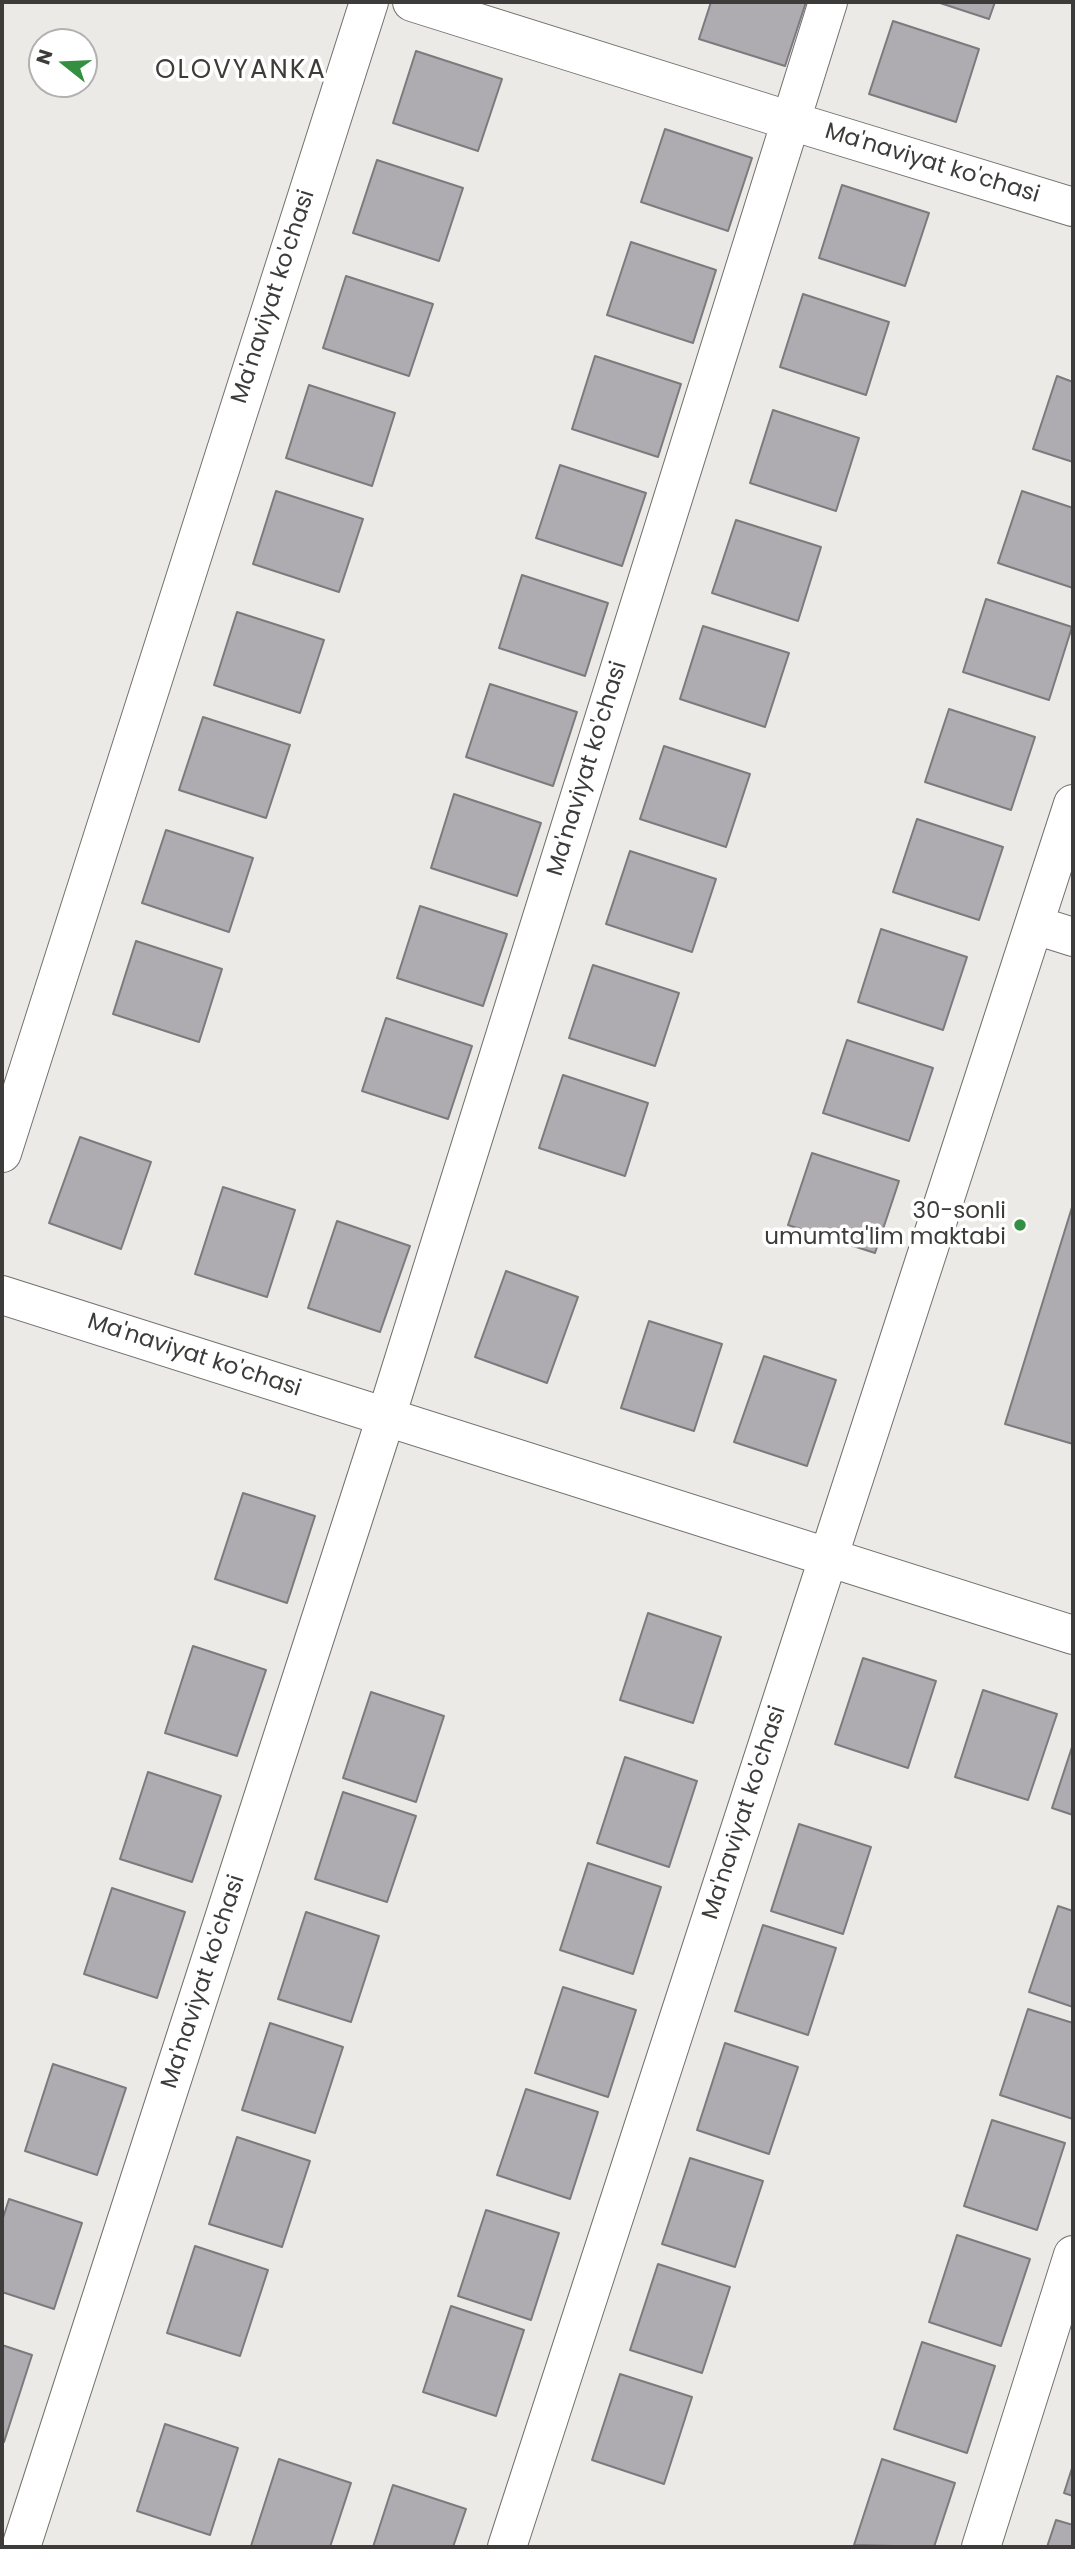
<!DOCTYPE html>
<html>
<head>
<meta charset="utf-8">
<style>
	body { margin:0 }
	#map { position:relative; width:1075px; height:2549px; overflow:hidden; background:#eceae7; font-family:Poppins,sans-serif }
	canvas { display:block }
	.frame { position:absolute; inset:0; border:4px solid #3d3c3b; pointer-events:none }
	.north { position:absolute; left:28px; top:28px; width:70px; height:70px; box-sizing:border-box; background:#fff; border:2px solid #b1b1b1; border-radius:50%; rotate:288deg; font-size:19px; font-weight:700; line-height:28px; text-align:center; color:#3d3c3b }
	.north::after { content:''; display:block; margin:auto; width:24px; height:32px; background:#348f40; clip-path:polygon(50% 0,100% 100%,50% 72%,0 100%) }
</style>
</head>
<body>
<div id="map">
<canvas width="1075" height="2549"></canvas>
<div class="frame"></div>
<div class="north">N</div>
</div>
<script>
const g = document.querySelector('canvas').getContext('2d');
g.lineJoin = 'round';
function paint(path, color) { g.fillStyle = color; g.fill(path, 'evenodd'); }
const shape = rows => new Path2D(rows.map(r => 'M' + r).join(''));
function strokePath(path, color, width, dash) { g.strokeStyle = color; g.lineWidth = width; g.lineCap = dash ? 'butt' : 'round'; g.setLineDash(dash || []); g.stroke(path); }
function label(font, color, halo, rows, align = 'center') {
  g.font = font + ' Poppins,sans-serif'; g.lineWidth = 7; g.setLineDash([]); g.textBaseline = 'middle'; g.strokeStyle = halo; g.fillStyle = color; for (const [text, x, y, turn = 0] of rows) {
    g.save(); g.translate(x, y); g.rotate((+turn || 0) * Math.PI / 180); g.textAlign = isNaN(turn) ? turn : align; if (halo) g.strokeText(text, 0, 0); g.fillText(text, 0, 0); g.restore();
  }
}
const building = shape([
	[711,2,806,2,785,66,699,39,711,2],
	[937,2,995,2,989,19,937,2],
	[893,21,979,49,956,122,869,94,893,21],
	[416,51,502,79,478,151,393,123,416,51],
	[665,129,752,158,728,231,641,202,665,129],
	[377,160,463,188,439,261,353,233,377,160],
	[842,185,929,213,905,286,819,258,842,185],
	[631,242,716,270,693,343,607,315,631,242],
	[346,276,433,304,409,376,323,348,346,276],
	[803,294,889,322,866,395,780,367,803,294],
	[595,356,681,384,658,457,572,429,595,356],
	[1057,376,1073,382,1073,462,1033,449,1057,376],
	[309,385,395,413,372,486,286,458,309,385],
	[773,410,859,438,836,511,750,483,773,410],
	[560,465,646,493,622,566,536,538,560,465],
	[276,491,363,519,339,592,253,564,276,491],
	[1022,491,1073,508,1073,588,998,563,1022,491],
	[736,520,821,547,798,621,712,593,736,520],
	[522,575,608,603,585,676,499,648,522,575],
	[986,599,1072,627,1049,700,963,672,986,599],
	[237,612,324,640,300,713,214,685,237,612],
	[703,626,789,653,765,727,680,699,703,626],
	[490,684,577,712,553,786,466,757,490,684],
	[949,709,1035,737,1011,810,925,782,949,709],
	[203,717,290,745,266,818,179,790,203,717],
	[664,746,750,774,726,847,640,819,664,746],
	[454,794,541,823,517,896,431,868,454,794],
	[917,819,1003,847,979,920,893,892,917,819],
	[166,830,253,858,229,932,142,903,166,830],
	[630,851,716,879,692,952,606,924,630,851],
	[420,906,507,934,483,1006,397,978,420,906],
	[881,929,967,957,943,1030,858,1002,881,929],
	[136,941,222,969,199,1042,113,1014,136,941],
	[593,965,679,993,655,1066,569,1038,593,965],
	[386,1018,472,1046,448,1119,362,1091,386,1018],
	[847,1040,933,1068,909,1141,823,1113,847,1040],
	[563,1075,648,1103,625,1176,539,1148,563,1075],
	[80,1137,151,1162,121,1249,49,1223,80,1137],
	[812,1153,899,1181,875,1253,788,1225,812,1153],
	[223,1187,295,1210,267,1297,195,1274,223,1187],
	[1073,1204,1073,1444,1005,1424,1073,1204],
	[337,1221,410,1246,380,1332,308,1308,337,1221],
	[506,1271,578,1297,547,1383,475,1357,506,1271],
	[649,1321,722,1344,694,1431,621,1408,649,1321],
	[764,1356,836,1380,807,1466,734,1442,764,1356],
	[243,1493,315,1516,287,1603,215,1579,243,1493],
	[648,1613,721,1637,693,1723,620,1700,648,1613],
	[193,1646,266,1670,237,1756,165,1733,193,1646],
	[863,1658,936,1681,908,1768,835,1744,863,1658],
	[983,1690,1057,1714,1028,1800,955,1777,983,1690],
	[371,1692,444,1716,416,1802,343,1778,371,1692],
	[1073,1744,1073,1815,1052,1808,1073,1744],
	[625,1757,697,1781,669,1867,597,1843,625,1757],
	[148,1772,221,1796,192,1882,120,1859,148,1772],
	[343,1792,416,1816,387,1902,315,1879,343,1792],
	[799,1824,871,1847,843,1934,771,1911,799,1824],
	[588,1863,661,1887,633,1974,560,1950,588,1863],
	[112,1888,185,1912,157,1998,84,1974,112,1888],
	[1058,1906,1073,1911,1073,2007,1029,1992,1058,1906],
	[306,1912,379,1936,351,2022,278,1999,306,1912],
	[763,1925,836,1948,808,2035,735,2011,763,1925],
	[563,1987,636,2010,608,2097,535,2073,563,1987],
	[1028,2009,1073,2023,1073,2119,1000,2095,1028,2009],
	[270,2023,343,2047,315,2133,242,2110,270,2023],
	[725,2043,798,2067,769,2154,697,2130,725,2043],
	[53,2064,126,2088,97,2175,25,2151,53,2064],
	[526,2089,598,2112,570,2199,497,2175,526,2089],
	[992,2120,1065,2143,1037,2230,964,2206,992,2120],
	[237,2137,310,2161,282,2247,209,2224,237,2137],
	[690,2158,763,2181,735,2267,662,2244,690,2158],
	[9,2199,82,2223,54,2309,2,2292,2,2221,9,2199],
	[486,2210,559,2233,531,2320,458,2296,486,2210],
	[957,2235,1030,2259,1001,2346,929,2322,957,2235],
	[195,2246,268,2270,240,2356,167,2333,195,2246],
	[658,2264,730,2287,702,2373,630,2350,658,2264],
	[451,2306,524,2330,496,2416,423,2392,451,2306],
	[922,2342,995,2366,967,2453,894,2429,922,2342],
	[2,2345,32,2355,4,2442,2,2441,2,2345],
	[620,2374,692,2397,664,2484,592,2460,620,2374],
	[165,2424,238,2448,210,2535,137,2511,165,2424],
	[279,2459,351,2483,330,2547,251,2546,279,2459],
	[882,2459,955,2483,934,2547,854,2545,882,2459],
	[1073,2465,1073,2496,1064,2493,1073,2465],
	[393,2485,466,2509,453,2547,373,2547,393,2485],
	[1056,2520,1073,2525,1073,2547,1047,2547,1056,2520]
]);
const street = shape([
	[412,2,791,121,1073,207],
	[1035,925,1073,937],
	[2,1153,369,2],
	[2,1295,1073,1635],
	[21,2547,386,1417,828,2],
	[507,2547,1073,804],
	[981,2547,1073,2255]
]);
const markers = [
	[1020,1225,7,"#348f40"]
];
const streetNames = [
	["Ma'naviyat ko'chasi",932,164,17],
	["Ma'naviyat ko'chasi",274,297,-72],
	["Ma'naviyat ko'chasi",588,769,-73],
	["Ma'naviyat ko'chasi",194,1356,18],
	["Ma'naviyat ko'chasi",745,1813,-72],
	["Ma'naviyat ko'chasi",204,1982,-72]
];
const poiNames = [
	["30-sonli",1006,1212],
	["umumta'lim maktabi",1006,1238]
];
const quarterNames = [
	["OLOVYANKA",241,71]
];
paint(building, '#aeacb0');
strokePath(building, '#7c7a7d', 2);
strokePath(street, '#73716e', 40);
strokePath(street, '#fff', 38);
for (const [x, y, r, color] of markers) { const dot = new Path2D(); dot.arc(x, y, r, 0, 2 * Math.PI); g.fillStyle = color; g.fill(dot); strokePath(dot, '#fff', 2.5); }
label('23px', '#3d3c3b', '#fff', streetNames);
label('23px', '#3d3c3b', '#fff', poiNames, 'right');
g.letterSpacing = '2px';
label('26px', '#3d3c3b', '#fff', quarterNames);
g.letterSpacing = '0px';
</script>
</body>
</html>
